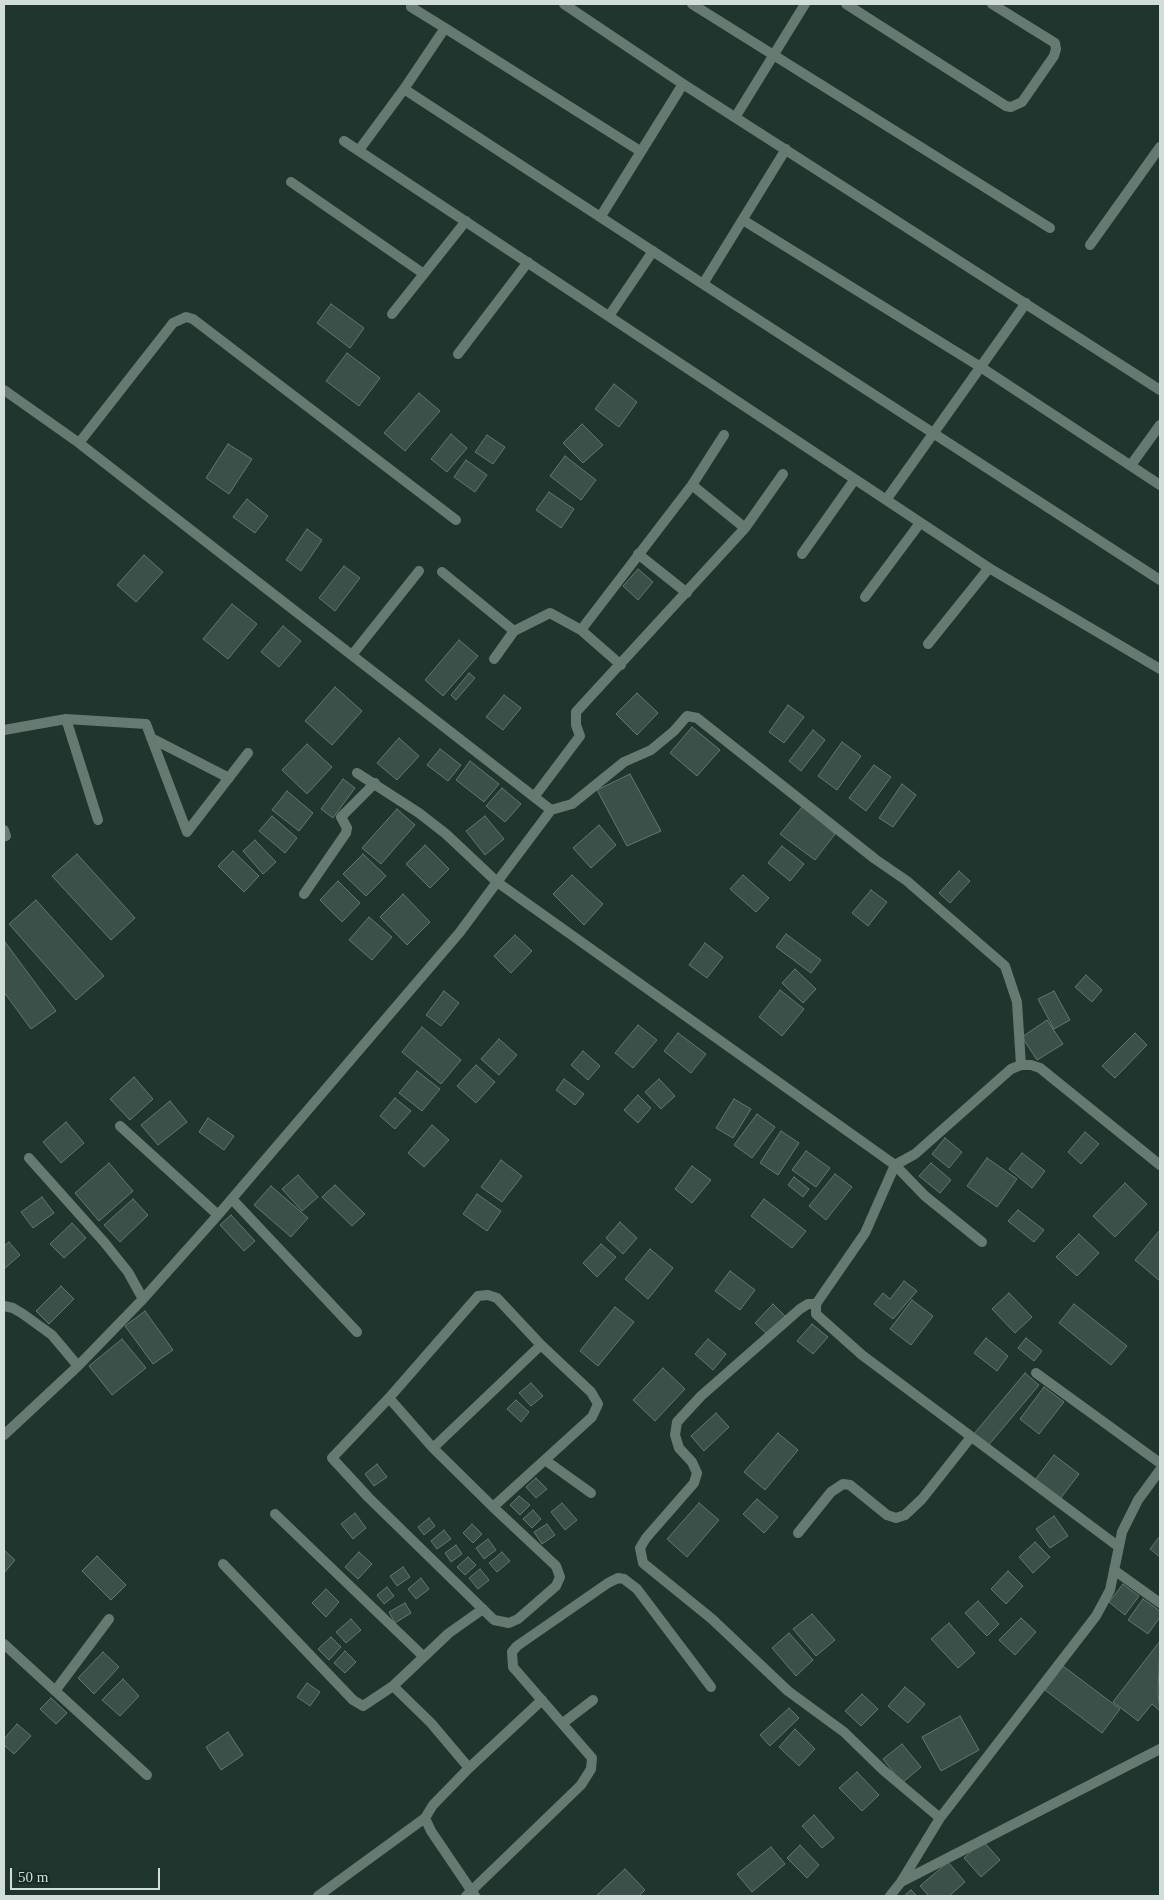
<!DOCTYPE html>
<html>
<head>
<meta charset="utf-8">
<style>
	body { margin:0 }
	#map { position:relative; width:1164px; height:1900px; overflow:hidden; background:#20352d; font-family:"Times New Roman",serif }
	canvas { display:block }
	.frame { position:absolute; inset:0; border:5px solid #d1ddd8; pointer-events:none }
	.scale { position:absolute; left:10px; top:1868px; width:150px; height:22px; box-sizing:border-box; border:2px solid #d1ddd8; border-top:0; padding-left:6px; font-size:15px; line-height:18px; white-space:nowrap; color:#d1ddd8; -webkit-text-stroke:4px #172b23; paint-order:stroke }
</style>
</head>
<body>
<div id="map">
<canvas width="1164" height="1900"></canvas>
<div class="frame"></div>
<div class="scale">50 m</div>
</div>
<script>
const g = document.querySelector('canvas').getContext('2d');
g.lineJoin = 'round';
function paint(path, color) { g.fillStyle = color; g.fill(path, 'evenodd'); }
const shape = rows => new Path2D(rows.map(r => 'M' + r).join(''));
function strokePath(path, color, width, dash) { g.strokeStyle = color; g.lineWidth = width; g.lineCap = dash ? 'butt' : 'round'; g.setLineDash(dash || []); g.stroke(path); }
const building = shape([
	[331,304,364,328,350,348,317,323,331,304],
	[347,353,380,378,359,406,326,381,347,353],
	[614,384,637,402,619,427,595,409,614,384],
	[419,393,440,411,405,451,384,433,419,393],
	[582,424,603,445,583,463,563,443,582,424],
	[451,434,467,448,447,472,431,459,451,434],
	[487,435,505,447,493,464,475,452,487,435],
	[228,444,252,459,229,494,206,478,228,444],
	[565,456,596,480,581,500,550,476,565,456],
	[466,460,487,475,475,492,454,477,466,460],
	[549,492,574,509,561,528,536,510,549,492],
	[247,499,268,516,255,533,233,517,247,499],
	[307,529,322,540,301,571,286,560,307,529],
	[144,555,163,572,136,602,117,585,144,555],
	[344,566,360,578,335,611,319,598,344,566],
	[638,569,653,582,638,600,623,586,638,569],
	[232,604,257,624,228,659,203,639,232,604],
	[283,626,301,641,279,667,261,652,283,626],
	[459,640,478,656,443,696,425,680,459,640],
	[469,673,475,678,456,700,451,695,469,673],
	[335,687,362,711,332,745,305,721,335,687],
	[637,693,658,713,637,735,616,714,637,693],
	[504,695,521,708,503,730,486,717,504,695],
	[788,705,804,717,784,743,769,732,788,705],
	[692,727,720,750,697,776,670,753,692,727],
	[813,730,825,740,801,771,789,761,813,730],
	[399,738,419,756,397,780,377,763,399,738],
	[842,742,861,756,837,790,818,776,842,742],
	[307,744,332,767,307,794,282,770,307,744],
	[440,749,461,765,448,781,427,765,440,749],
	[470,761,499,784,484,802,456,780,470,761],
	[874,765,891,777,866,811,849,798,874,765],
	[630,774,661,831,627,846,597,790,630,774],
	[343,779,355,788,333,818,321,809,343,779],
	[902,784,916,795,893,827,879,818,902,784],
	[502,788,521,804,505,822,486,806,502,788],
	[287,791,313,813,299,831,272,810,287,791],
	[803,806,835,834,815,860,780,834,803,806],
	[397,809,415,825,381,864,362,848,397,809],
	[272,816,297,838,285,853,259,831,272,816],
	[485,816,504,839,485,855,466,831,485,816],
	[599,825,616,845,591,868,573,848,599,825],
	[255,840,276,862,263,874,243,851,255,840],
	[425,845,449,869,430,888,406,864,425,845],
	[782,846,804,864,790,881,768,863,782,846],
	[233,851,259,876,244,892,218,866,233,851],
	[77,854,135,918,111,940,52,876,77,854],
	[363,854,386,876,366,896,343,874,363,854],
	[959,871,970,881,950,903,939,893,959,871],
	[572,875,603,904,584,925,553,894,572,875],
	[743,875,769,898,756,912,730,889,743,875],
	[338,881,360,903,342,922,320,900,338,881],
	[871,890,887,902,868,926,852,913,871,890],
	[403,894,430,922,407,945,380,917,403,894],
	[36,900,104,976,76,1000,9,924,36,900],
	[369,917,392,937,372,960,349,940,369,917],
	[786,934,821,960,811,973,776,947,786,934],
	[515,935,532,951,511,973,494,956,515,935],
	[5,942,56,1011,31,1029,4,992,5,942],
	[705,943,723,957,707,978,689,965,705,943],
	[795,969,816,989,803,1003,782,983,795,969],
	[1086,975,1102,990,1092,1002,1075,987,1086,975],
	[780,990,804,1009,782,1036,759,1017,780,990],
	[444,991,459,1003,441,1026,426,1015,444,991],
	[1054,991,1070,1020,1054,1029,1038,999,1054,991],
	[1047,1020,1063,1044,1037,1060,1022,1037,1047,1020],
	[638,1025,657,1040,633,1068,615,1053,638,1025],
	[422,1027,461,1060,441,1084,402,1052,422,1027],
	[678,1033,706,1054,691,1073,664,1051,678,1033],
	[1135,1033,1147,1045,1115,1078,1102,1066,1135,1033],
	[499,1039,517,1055,499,1075,481,1059,499,1039],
	[583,1051,600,1066,588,1080,571,1065,583,1051],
	[476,1065,495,1082,476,1103,457,1086,476,1065],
	[417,1071,440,1089,422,1111,399,1093,417,1071],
	[134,1077,153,1099,130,1120,110,1099,134,1077],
	[564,1079,584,1094,575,1105,556,1090,564,1079],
	[659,1079,675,1096,661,1109,645,1092,659,1079],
	[638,1095,651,1108,638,1123,624,1110,638,1095],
	[395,1098,411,1111,395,1129,380,1116,395,1098],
	[734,1099,751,1109,733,1138,716,1128,734,1099],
	[170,1101,187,1122,158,1145,141,1125,170,1101],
	[757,1114,775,1127,752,1158,734,1145,757,1114],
	[208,1118,234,1136,224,1150,199,1132,208,1118],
	[66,1122,84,1143,61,1163,43,1142,66,1122],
	[432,1125,449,1140,424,1167,408,1153,432,1125],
	[781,1131,799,1143,778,1175,760,1163,781,1131],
	[1085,1132,1099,1144,1081,1164,1068,1152,1085,1132],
	[945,1138,962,1152,949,1168,932,1154,945,1138],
	[806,1151,830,1168,816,1187,792,1170,806,1151],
	[1022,1153,1045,1171,1032,1188,1009,1169,1022,1153],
	[987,1158,1017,1179,997,1207,967,1186,987,1158],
	[501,1160,522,1176,502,1202,481,1187,501,1160],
	[109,1163,133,1191,99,1221,75,1193,109,1163],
	[931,1163,951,1180,940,1193,919,1176,931,1163],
	[692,1166,711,1180,692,1203,675,1189,692,1166],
	[835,1174,852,1187,826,1220,809,1206,835,1174],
	[298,1175,318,1197,302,1211,282,1189,298,1175],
	[794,1177,809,1189,803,1197,788,1185,794,1177],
	[1125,1183,1147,1204,1115,1237,1093,1216,1125,1183],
	[335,1185,365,1214,352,1226,322,1197,335,1185],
	[271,1186,308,1218,291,1237,254,1205,271,1186],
	[477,1194,501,1211,487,1231,463,1214,477,1194],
	[42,1197,54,1213,33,1228,21,1212,42,1197],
	[133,1199,148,1215,120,1242,104,1225,133,1199],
	[764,1199,806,1231,792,1248,751,1216,764,1199],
	[1018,1210,1044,1230,1034,1242,1008,1221,1018,1210],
	[231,1215,255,1241,244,1251,220,1225,231,1215],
	[620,1222,637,1238,623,1254,606,1238,620,1222],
	[72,1223,86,1238,64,1258,50,1244,72,1223],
	[1160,1230,1160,1281,1135,1260,1160,1230],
	[1079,1234,1099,1253,1077,1276,1056,1257,1079,1234],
	[9,1242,20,1255,4,1269,4,1246,9,1242],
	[601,1244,616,1257,597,1277,583,1263,601,1244],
	[650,1249,673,1268,648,1299,625,1279,650,1249],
	[730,1271,755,1290,740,1310,715,1291,730,1271],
	[904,1281,917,1291,893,1319,874,1304,883,1293,890,1299,904,1281],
	[61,1286,74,1299,49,1324,36,1311,61,1286],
	[1009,1293,1032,1317,1015,1333,992,1309,1009,1293],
	[912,1300,933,1316,911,1345,890,1329,912,1300],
	[773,1304,785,1316,767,1334,755,1323,773,1304],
	[1074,1304,1127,1346,1111,1365,1059,1323,1074,1304],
	[615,1307,634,1322,598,1366,580,1351,615,1307],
	[145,1311,173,1350,153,1364,125,1326,145,1311],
	[812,1324,828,1337,813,1354,797,1341,812,1324],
	[986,1338,1008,1356,997,1371,974,1353,986,1338],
	[1026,1338,1042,1351,1034,1361,1018,1348,1026,1338],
	[122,1339,146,1368,112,1395,89,1366,122,1339],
	[708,1339,726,1354,713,1370,695,1354,708,1339],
	[663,1368,685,1389,655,1421,633,1400,663,1368],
	[1025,1373,1039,1385,987,1447,973,1435,1025,1373],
	[531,1383,543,1396,531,1406,519,1393,531,1383],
	[1044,1387,1064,1402,1039,1434,1020,1419,1044,1387],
	[516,1400,529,1412,521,1422,507,1409,516,1400],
	[716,1413,729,1427,704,1451,691,1436,716,1413],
	[778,1433,798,1450,765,1490,744,1472,778,1433],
	[1054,1455,1079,1474,1060,1499,1035,1480,1054,1455],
	[377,1464,387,1477,374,1486,365,1474,377,1464],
	[536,1478,547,1489,536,1498,526,1487,536,1478],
	[519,1496,530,1505,520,1515,510,1505,519,1496],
	[757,1499,778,1517,764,1533,743,1514,757,1499],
	[562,1503,577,1520,565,1530,551,1512,562,1503],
	[699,1503,719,1520,687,1557,667,1539,699,1503],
	[533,1510,541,1519,532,1528,523,1519,533,1510],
	[355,1513,366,1528,353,1539,341,1524,355,1513],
	[1054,1516,1068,1536,1050,1548,1036,1529,1054,1516],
	[429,1518,435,1526,424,1535,418,1527,429,1518],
	[472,1524,482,1534,473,1543,463,1533,472,1524],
	[547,1524,555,1535,542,1544,534,1532,547,1524],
	[444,1530,451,1539,437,1549,431,1541,444,1530],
	[1160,1536,1160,1557,1150,1549,1160,1536],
	[488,1539,496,1550,484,1559,476,1548,488,1539],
	[1035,1542,1050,1557,1033,1573,1019,1557,1035,1542],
	[456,1545,462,1554,451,1562,445,1553,456,1545],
	[4,1550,15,1560,4,1573,4,1550],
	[359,1552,372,1564,358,1579,345,1567,359,1552],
	[502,1552,510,1561,497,1572,489,1563,502,1552],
	[97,1556,126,1585,111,1600,82,1571,97,1556],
	[468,1557,476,1565,465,1575,457,1567,468,1557],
	[403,1567,410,1577,397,1586,390,1576,403,1567],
	[480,1569,489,1580,478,1589,469,1578,480,1569],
	[1008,1571,1023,1586,1006,1604,991,1589,1008,1571],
	[421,1578,429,1589,416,1599,408,1589,421,1578],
	[1123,1584,1139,1596,1125,1615,1109,1602,1123,1584],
	[387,1587,394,1596,384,1604,377,1595,387,1587],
	[326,1589,339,1602,326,1617,312,1603,326,1589],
	[1143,1599,1160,1611,1160,1617,1148,1634,1128,1620,1143,1599],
	[978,1601,999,1624,987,1636,965,1613,978,1601],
	[405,1603,411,1613,395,1623,389,1612,405,1603],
	[812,1614,835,1640,816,1656,793,1629,812,1614],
	[1021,1618,1036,1632,1015,1655,999,1640,1021,1618],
	[351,1619,361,1630,346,1643,336,1632,351,1619],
	[949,1623,975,1653,958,1668,931,1639,949,1623],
	[789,1633,813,1660,796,1676,772,1648,789,1633],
	[331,1637,341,1647,329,1660,318,1649,331,1637],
	[1160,1641,1158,1693,1160,1711,1152,1704,1138,1721,1113,1702,1160,1641],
	[345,1651,356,1662,345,1673,334,1663,345,1651],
	[103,1652,119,1667,94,1694,78,1678,103,1652],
	[1063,1666,1120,1709,1102,1733,1045,1690,1063,1666],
	[123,1679,139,1696,120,1716,102,1700,123,1679],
	[307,1683,320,1692,310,1706,297,1697,307,1683],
	[905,1687,925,1704,908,1723,888,1706,905,1687],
	[862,1694,878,1709,861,1726,845,1711,862,1694],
	[51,1698,67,1713,56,1724,40,1709,51,1698],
	[789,1708,799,1718,770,1746,760,1735,789,1708],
	[960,1716,979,1750,941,1771,922,1737,960,1716],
	[17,1724,31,1736,14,1754,4,1745,4,1739,17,1724],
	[795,1729,815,1749,799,1766,779,1747,795,1729],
	[228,1732,243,1755,221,1770,206,1747,228,1732],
	[902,1744,921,1767,902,1783,883,1759,902,1744],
	[857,1772,879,1795,862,1811,839,1788,857,1772],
	[814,1815,834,1838,822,1848,802,1826,814,1815],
	[983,1841,1000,1860,981,1877,964,1858,983,1841],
	[800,1845,819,1865,807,1878,787,1858,800,1845],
	[771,1847,785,1864,752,1892,737,1874,771,1847],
	[948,1862,965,1882,949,1896,929,1896,920,1886,948,1862],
	[625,1869,645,1890,639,1896,596,1896,625,1869],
	[911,1890,917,1896,904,1896,911,1890]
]);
const street = shape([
	[564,4,683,84,1160,390],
	[692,4,1050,228],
	[846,4,1006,106,1011,107,1022,102,1054,56,1056,49,1055,43,992,4],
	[411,7,445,28],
	[404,89,703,284,786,149],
	[736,116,805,4],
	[344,141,989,568,1160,669],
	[359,150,404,89,445,28,640,151],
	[291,182,424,274],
	[601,216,683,84],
	[743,220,979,366,1160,485],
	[1090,245,1160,147],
	[703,284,1160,580],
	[392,314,466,221],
	[609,316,653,251],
	[458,354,528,262],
	[4,390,79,443,551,810,497,882,895,1165,915,1154,1011,1069,1021,1065,1031,1065,1040,1068,1160,1165],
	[79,443,173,323,186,317,193,319,456,520],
	[1131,465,1160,425],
	[692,485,745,528],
	[886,500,1026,303],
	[638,554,687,593],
	[802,554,855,479],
	[442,572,514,631],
	[865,597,920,523],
	[581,630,692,485,724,435],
	[928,644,989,568],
	[352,655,419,571],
	[494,659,514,631,550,613,581,630,621,665],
	[66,719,146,724,187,832,248,753],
	[4,730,66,719,98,820],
	[151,738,229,778],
	[534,797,580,736,576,725,576,712,745,528,783,474],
	[551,810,572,804,624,762,651,750,674,731,687,716,697,718,875,859,907,881,1005,966,1017,1002,1021,1065],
	[4,830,6,836],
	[304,894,346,833,347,828,341,817,375,783],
	[120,1126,218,1215],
	[29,1158,104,1242,128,1272,143,1299],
	[232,1199,357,1332],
	[982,1242,925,1196,895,1165,865,1233,816,1304,816,1314,862,1355,1119,1547],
	[816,1304,808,1304,800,1309,701,1396,677,1422,675,1435,679,1448,692,1462,697,1473,694,1483,646,1538,640,1548,643,1563,712,1619,788,1691,844,1732,883,1770,940,1818],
	[4,1306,13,1308,23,1314,52,1335,78,1366],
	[1036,1373,1160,1463],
	[389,1398,433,1448,493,1507,556,1566,560,1577,556,1586,518,1619,509,1623,494,1620,369,1498,332,1458,389,1398,478,1296,488,1295,497,1298,541,1345,591,1392,598,1404,592,1417,493,1507],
	[4,1435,78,1366,143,1299,218,1215,460,932,497,882,446,834,419,813,357,773],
	[433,1448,541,1345],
	[545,1460,591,1493],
	[275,1514,423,1656],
	[798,1533,831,1492,843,1484,850,1485,887,1515,896,1518,905,1515,922,1499,971,1437],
	[223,1564,353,1700,363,1706,393,1686,449,1633,483,1609],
	[1114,1570,1160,1603],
	[4,1644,147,1775],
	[393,1686,431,1723,469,1768,433,1805,425,1818,431,1831,475,1896],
	[55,1691,109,1619],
	[563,1723,593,1700],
	[469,1768,542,1700],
	[901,1882,1160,1749],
	[318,1896,425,1818],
	[466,1896,581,1785,591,1769,592,1758,513,1667,512,1652,517,1646,608,1583,618,1578,624,1579,637,1589,711,1687],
	[890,1896,901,1882,940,1818,1096,1616,1110,1590,1122,1532,1138,1500,1160,1470]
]);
paint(building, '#3b5048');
strokePath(building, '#62786f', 1);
strokePath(street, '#677a72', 10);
</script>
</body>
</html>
